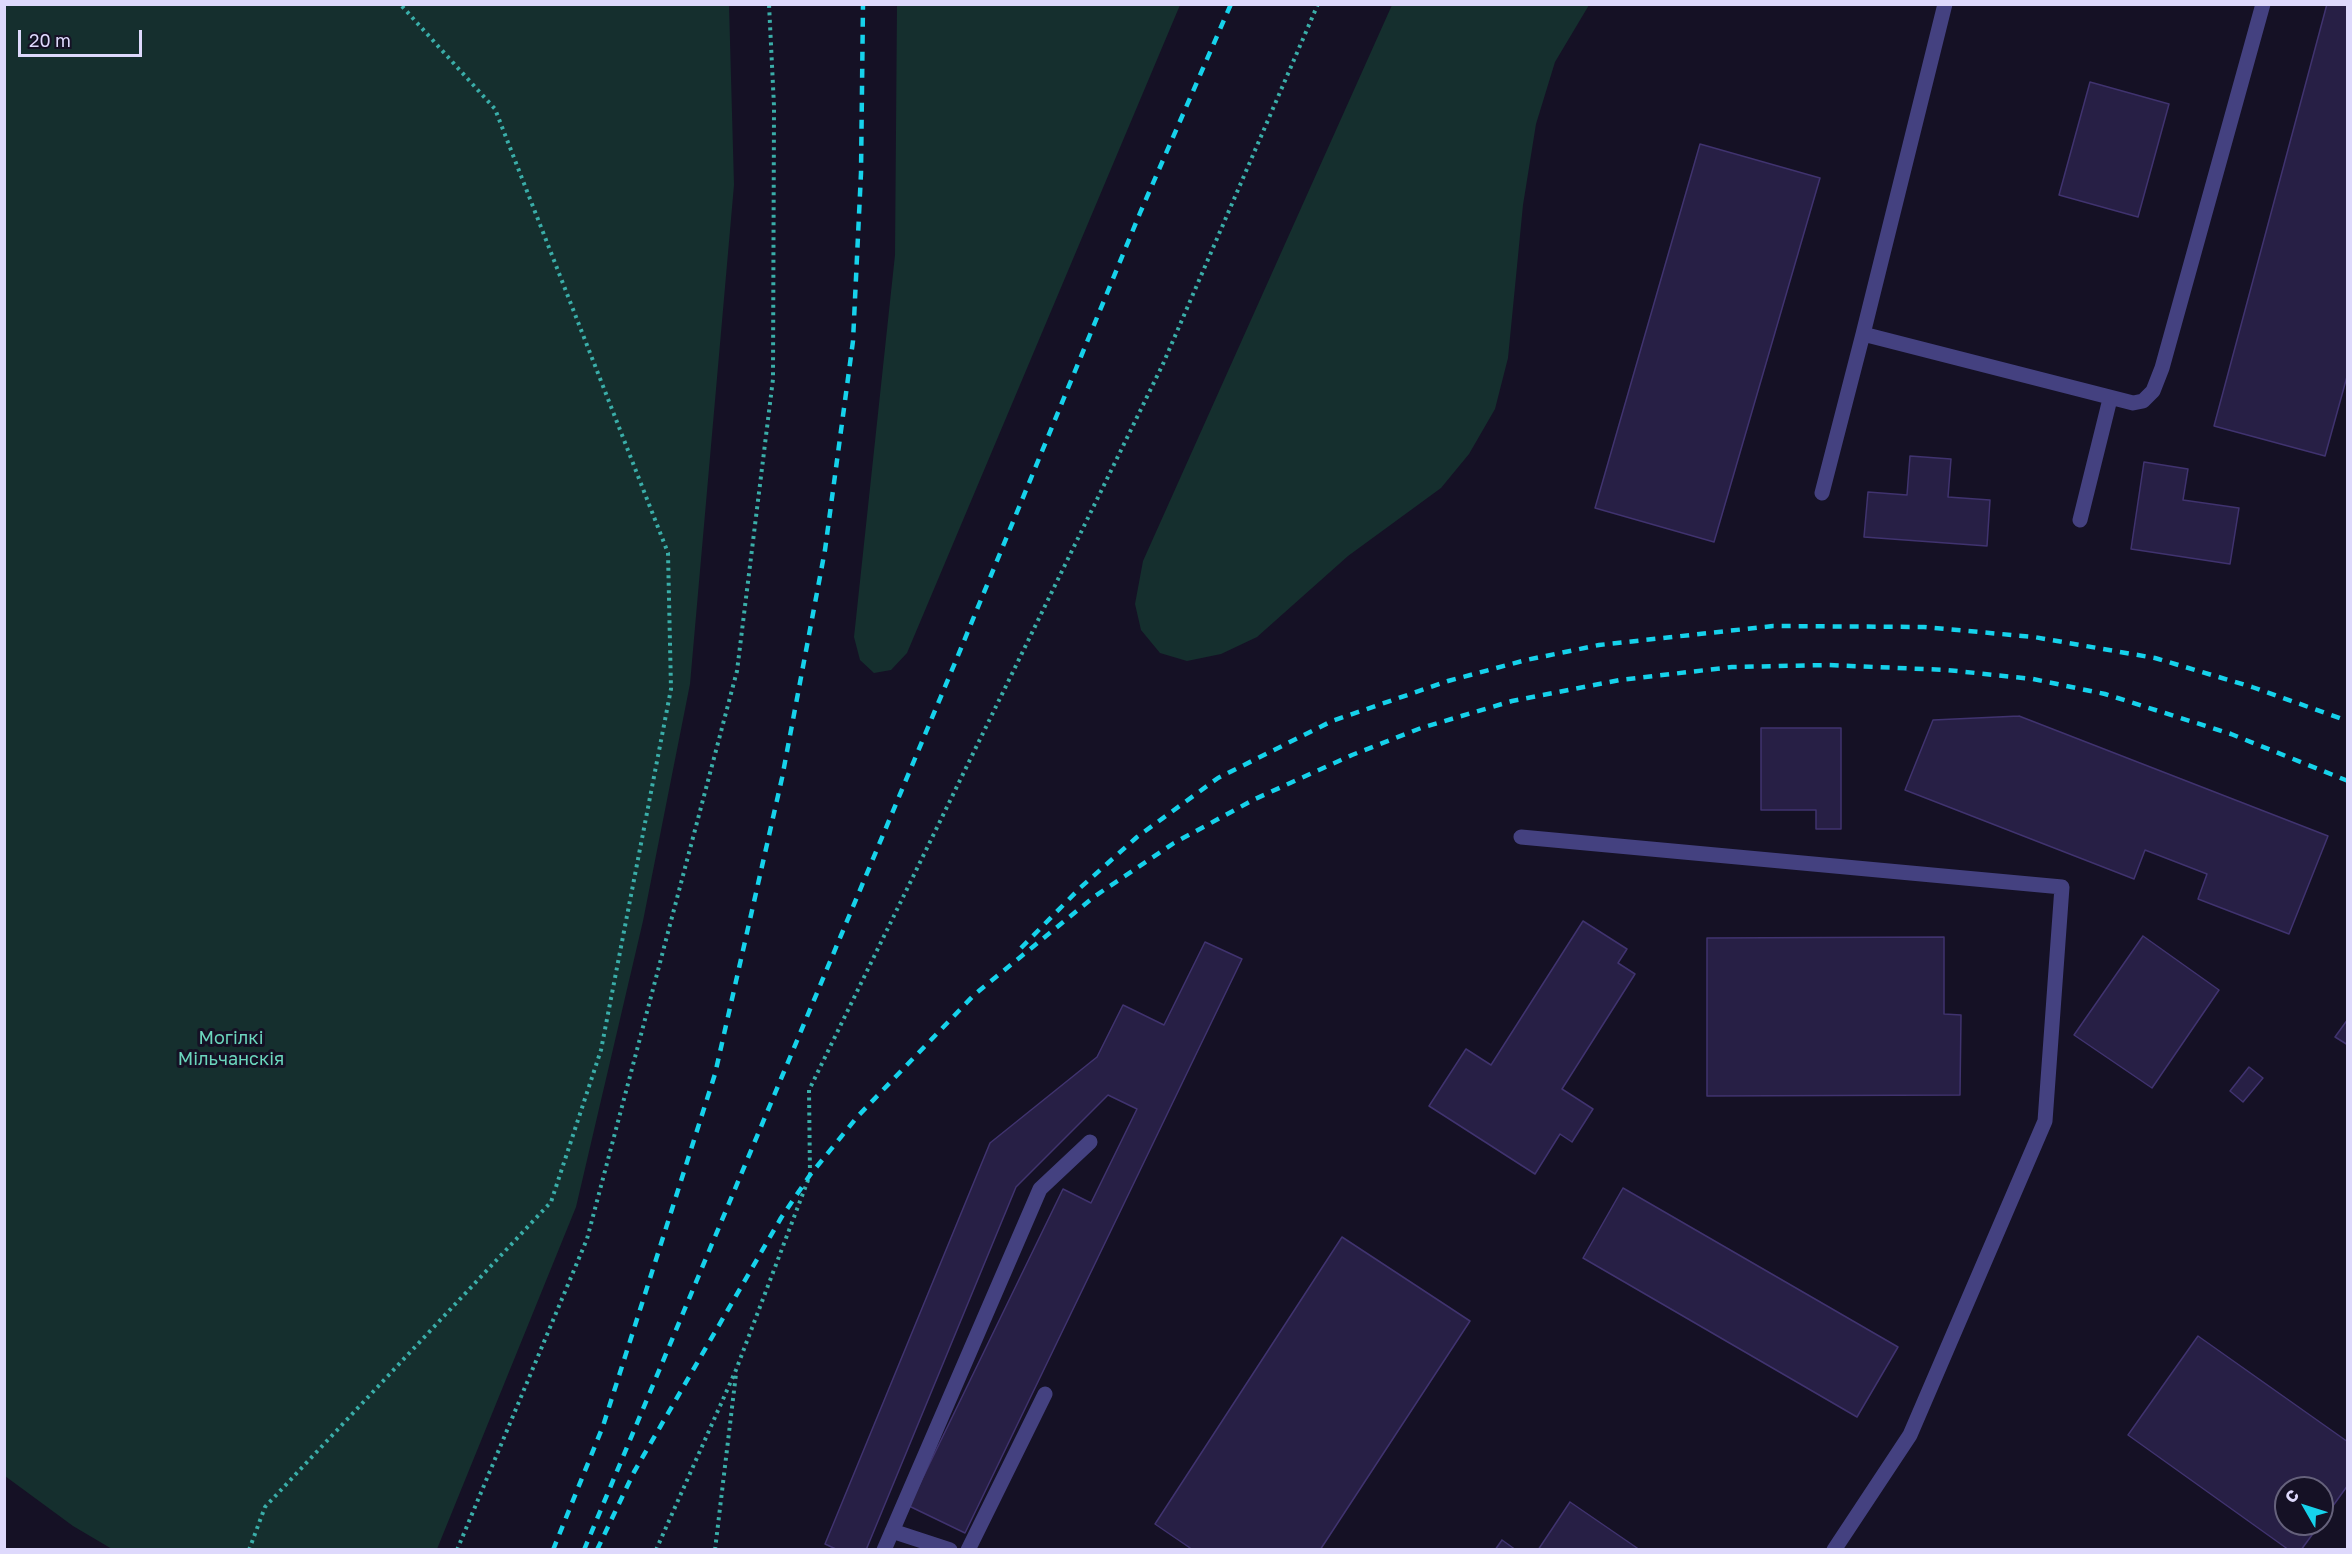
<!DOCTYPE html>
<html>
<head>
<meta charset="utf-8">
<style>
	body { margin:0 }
	#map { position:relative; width:2352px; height:1554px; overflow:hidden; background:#151125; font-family:"Golos Text",sans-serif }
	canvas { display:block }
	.frame { position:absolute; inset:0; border:6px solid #ded9fc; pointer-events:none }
	.north { position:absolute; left:2274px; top:1476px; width:60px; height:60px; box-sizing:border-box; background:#151125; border:2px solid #65617b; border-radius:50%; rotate:309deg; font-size:16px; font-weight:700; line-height:24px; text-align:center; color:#ded9fc }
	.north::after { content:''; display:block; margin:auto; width:21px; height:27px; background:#16d2eb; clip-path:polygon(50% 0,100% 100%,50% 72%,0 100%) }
	.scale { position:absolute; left:18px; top:30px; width:124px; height:27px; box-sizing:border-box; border:3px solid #ded9fc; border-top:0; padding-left:8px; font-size:18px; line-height:21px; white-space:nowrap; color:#ded9fc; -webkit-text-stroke:4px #151125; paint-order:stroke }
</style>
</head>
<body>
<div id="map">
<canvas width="2352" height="1554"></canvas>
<div class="frame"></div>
<div class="north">С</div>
<div class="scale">20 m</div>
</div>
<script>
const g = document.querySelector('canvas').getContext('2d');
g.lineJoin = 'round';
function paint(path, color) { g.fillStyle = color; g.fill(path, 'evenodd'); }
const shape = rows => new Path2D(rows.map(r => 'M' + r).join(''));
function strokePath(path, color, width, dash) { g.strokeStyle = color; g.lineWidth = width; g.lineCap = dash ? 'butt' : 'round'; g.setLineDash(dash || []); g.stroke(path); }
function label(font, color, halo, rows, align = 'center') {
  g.font = font + ' "Golos Text",sans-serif'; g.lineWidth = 6; g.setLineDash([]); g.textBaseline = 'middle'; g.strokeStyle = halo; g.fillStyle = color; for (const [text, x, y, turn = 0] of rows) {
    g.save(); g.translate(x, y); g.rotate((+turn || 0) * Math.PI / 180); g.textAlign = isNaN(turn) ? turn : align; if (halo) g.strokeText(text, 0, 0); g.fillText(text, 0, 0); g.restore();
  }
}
const green = shape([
	[5,4,729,5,734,185,690,684,643,921,576,1207,437,1549,112,1549,73,1526,5,1476],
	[897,5,1180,5,907,653,891,670,874,673,860,660,854,637,895,255],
	[1392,5,1589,5,1555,62,1536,124,1523,205,1508,358,1495,409,1469,454,1441,488,1348,556,1257,637,1221,654,1187,661,1160,653,1141,630,1135,604,1143,561]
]);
const building = shape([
	[2327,4,2348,4,2348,373,2325,456,2214,426,2327,4],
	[2090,82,2169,104,2138,217,2059,195,2090,82],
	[1700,144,1820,178,1714,542,1595,508,1700,144],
	[1910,456,1951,459,1948,497,1990,500,1987,546,1864,537,1868,492,1907,495,1910,456],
	[2144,462,2188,469,2183,500,2239,508,2230,564,2131,549,2144,462],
	[2019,716,2328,836,2289,934,2198,899,2207,874,2145,850,2134,879,1905,790,1933,720,2019,716],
	[1761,728,1841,728,1841,829,1816,829,1816,810,1761,810,1761,728],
	[1583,921,1627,949,1618,963,1635,974,1562,1089,1593,1109,1572,1142,1560,1134,1535,1174,1429,1106,1466,1049,1491,1065,1583,921],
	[2143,936,2219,990,2152,1088,2074,1035,2143,936],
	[1944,937,1944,1014,1961,1015,1960,1095,1707,1096,1707,938,1944,937],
	[1205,942,1242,959,965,1533,909,1506,1063,1189,1091,1203,1137,1109,1108,1095,1016,1187,866,1550,838,1550,825,1544,990,1143,1097,1057,1123,1005,1164,1025,1205,942],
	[2348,1019,2348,1045,2335,1037,2348,1019],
	[2249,1067,2263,1078,2243,1102,2230,1091,2249,1067],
	[1623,1188,1898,1347,1857,1417,1583,1258,1623,1188],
	[1342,1237,1470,1321,1320,1550,1193,1550,1155,1524,1342,1237],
	[2198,1336,2348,1442,2348,1485,2322,1521,2322,1488,2286,1488,2286,1524,2320,1524,2301,1550,2289,1550,2128,1435,2198,1336],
	[1570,1502,1640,1550,1538,1550,1570,1502],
	[1502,1540,1516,1550,1495,1550,1502,1540]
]);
const path = shape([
	[249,1550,265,1507,551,1202,601,1050,671,689,668,553,495,109,400,4],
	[457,1550,587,1239,737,671,773,379,774,106,769,4],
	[656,1550,736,1370,810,1175,809,1090,1163,364,1318,4],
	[715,1550,736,1374]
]);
const lane = shape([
	[1945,4,1863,334,2133,403,2143,401,2153,391,2162,368,2263,4],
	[1822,493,1863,334],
	[2080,520,2110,399],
	[1521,837,2062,887,2045,1121,1910,1435,1834,1550],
	[892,1531,950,1550],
	[884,1550,1040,1189,1090,1142],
	[968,1550,1045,1394]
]);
const rail = shape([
	[1021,948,1080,888,1137,837,1218,778,1332,721,1448,681,1526,660,1599,645,1773,626,1924,627,2034,637,2155,658,2252,687,2348,721],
	[553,1550,603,1426,715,1074,782,778,825,550,853,341,861,173,863,4],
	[584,1550,957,658,1140,213,1231,4],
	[597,1550,634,1472,781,1218,810,1175,858,1116,974,995,1095,896,1174,843,1255,799,1352,755,1421,728,1512,701,1620,680,1732,667,1828,665,1947,670,2033,679,2105,694,2231,734,2348,781]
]);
const parkNames = [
	["Могілкі",231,1038],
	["Мільчанскія",231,1059]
];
paint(green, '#152f2e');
paint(building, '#271f45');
strokePath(building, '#40336f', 1.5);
strokePath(path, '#3aaea9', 4, [3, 4.5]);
strokePath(lane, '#444180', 15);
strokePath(rail, '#16d2eb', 4.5, [9, 8]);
label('18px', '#6bd6bd', '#151125', parkNames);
</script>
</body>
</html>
